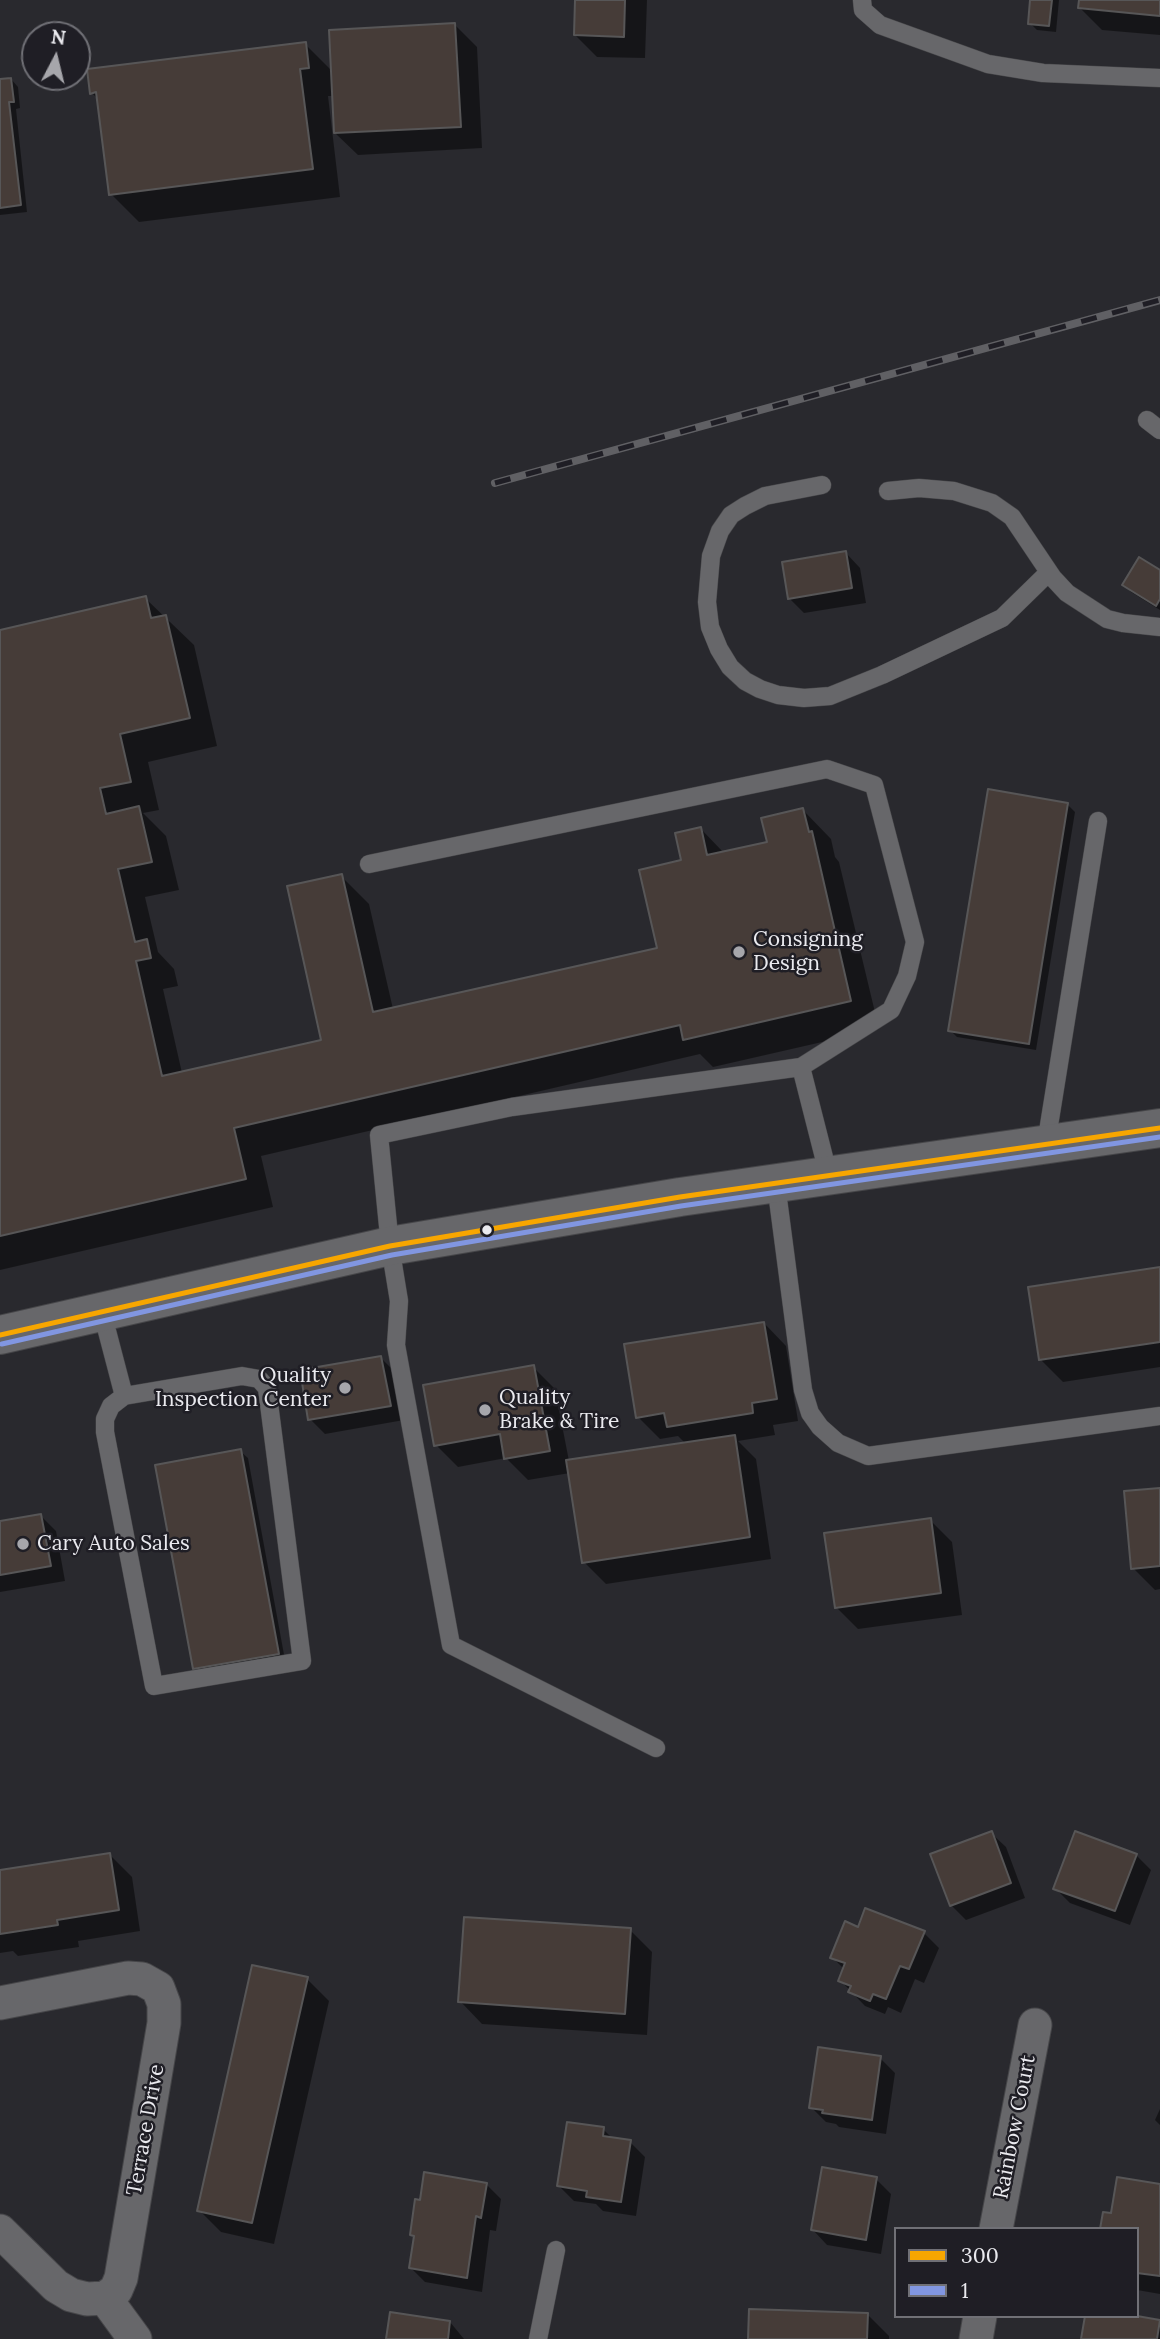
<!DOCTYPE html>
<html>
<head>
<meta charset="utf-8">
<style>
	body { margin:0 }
	#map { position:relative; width:1160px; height:2339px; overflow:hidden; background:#29292e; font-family:Lora,serif }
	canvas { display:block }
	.legend { position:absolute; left:894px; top:2227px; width:245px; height:91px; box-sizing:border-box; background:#1f1e25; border:2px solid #707076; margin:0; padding:9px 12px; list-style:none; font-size:21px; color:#eaeaef }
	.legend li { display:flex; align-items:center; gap:14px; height:35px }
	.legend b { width:35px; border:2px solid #707076 }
	.north { position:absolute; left:21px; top:21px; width:70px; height:70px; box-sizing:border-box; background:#1f1e25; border:2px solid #707076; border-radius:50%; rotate:7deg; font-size:19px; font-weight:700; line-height:28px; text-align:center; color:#eaeaef }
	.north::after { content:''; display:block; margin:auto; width:24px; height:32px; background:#a6a6ab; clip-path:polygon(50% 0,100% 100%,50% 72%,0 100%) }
</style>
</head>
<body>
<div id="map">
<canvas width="1160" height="2339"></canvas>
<ul class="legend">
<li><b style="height:9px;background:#f7a600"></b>300</li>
<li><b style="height:9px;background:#8196e1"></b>1</li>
</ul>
<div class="north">N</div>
</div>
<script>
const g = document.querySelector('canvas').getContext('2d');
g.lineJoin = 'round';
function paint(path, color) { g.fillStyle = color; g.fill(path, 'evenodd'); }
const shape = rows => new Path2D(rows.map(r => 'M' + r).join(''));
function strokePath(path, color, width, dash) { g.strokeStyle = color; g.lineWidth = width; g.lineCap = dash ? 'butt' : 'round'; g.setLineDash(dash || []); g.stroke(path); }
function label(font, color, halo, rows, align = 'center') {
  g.font = font + ' Lora,serif'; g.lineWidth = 5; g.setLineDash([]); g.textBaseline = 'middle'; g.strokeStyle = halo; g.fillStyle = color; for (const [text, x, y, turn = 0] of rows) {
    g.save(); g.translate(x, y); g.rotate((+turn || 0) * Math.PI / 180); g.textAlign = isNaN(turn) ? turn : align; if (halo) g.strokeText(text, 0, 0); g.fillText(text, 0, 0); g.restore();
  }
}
const shadow = shape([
	[577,0,647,0,645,58,597,57,575,35],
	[1032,0,1059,0,1056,32,1037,30,1030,23],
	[1081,0,1160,0,1160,35,1102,30,1080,8],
	[455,25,477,47,482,148,358,155,335,133,334,96,328,96,340,197,139,222,111,194,99,100,92,93,305,44,332,71],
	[11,79,18,87,20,108,16,109,27,212,0,215,0,81],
	[846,553,860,568,866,603,804,613,789,598],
	[1160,572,1160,610,1131,592,1124,585],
	[145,598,194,645,217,746,148,762,159,810,143,813,166,836,179,890,145,897,158,952,174,969,178,986,163,989,182,1073,323,1041,341,876,369,904,393,1009,659,949,683,862,701,829,724,853,769,843,803,810,831,839,835,857,839,862,879,1029,713,1067,700,1054,261,1156,273,1207,0,1270,0,631],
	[1068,805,1075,812,1036,1050,957,1037,950,1030],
	[1160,1269,1160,1367,1063,1382,1041,1360],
	[764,1323,786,1346,798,1421,773,1425,775,1435,738,1441,756,1459,771,1559,606,1584,584,1562,570,1473,528,1480,506,1458,458,1467,436,1445,533,1367,555,1389,569,1461,686,1444,678,1436,660,1439,638,1417],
	[381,1358,396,1373,404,1420,325,1434,310,1419],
	[240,1451,248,1458,285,1660,202,1675,195,1668],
	[1160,1490,1160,1589,1155,1590,1133,1568],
	[41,1516,56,1531,65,1581,0,1592,0,1523],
	[930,1520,952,1542,962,1615,858,1629,836,1607],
	[991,1833,1006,1847,1025,1898,966,1920,951,1905],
	[110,1855,132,1877,140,1931,78,1941,79,1947,18,1956,13,1951,0,1953,0,1872],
	[1136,1855,1151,1870,1130,1925,1070,1903,1055,1888],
	[630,1930,652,1952,647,2035,482,2024,460,2001],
	[924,1933,939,1948,924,1983,915,1979,901,2013,888,2007,885,2014,865,2006,840,1980,844,1969,832,1957],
	[307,1979,329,2001,274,2244,221,2232,199,2210],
	[880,2058,895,2073,886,2134,839,2127,836,2124,826,2122,811,2107],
	[1160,2109,1160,2125,1155,2120],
	[603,2129,614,2140,630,2142,645,2157,636,2216,603,2211,596,2204,574,2201,559,2186],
	[876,2179,891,2194,881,2254,827,2245,813,2230],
	[486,2184,501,2199,496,2231,490,2230,482,2292,425,2282,410,2267,415,2238,411,2234],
	[1160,2186,1160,2294,1137,2290,1137,2229,1112,2215],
	[867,2314,889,2336,889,2339,750,2339],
	[1126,2316,1160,2322,1160,2339,1083,2339],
	[450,2322,464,2339,388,2339]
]);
const building = shape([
	[575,0,625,0,624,37,574,35,575,0],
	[1030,0,1052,0,1049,26,1028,24,1030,0],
	[1079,0,1160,0,1160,16,1078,8,1079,0],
	[455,23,461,127,334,133,329,30,455,23],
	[306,42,309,68,300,69,313,169,109,195,96,92,90,94,87,69,306,42],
	[11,78,14,102,9,102,21,205,0,208,0,79,11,78],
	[846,551,852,588,788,599,782,562,846,551],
	[1139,557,1160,570,1160,599,1156,606,1122,585,1139,557],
	[146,596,151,618,166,615,190,718,120,734,131,782,100,788,106,814,139,806,152,862,118,869,135,942,147,939,151,958,136,961,162,1076,321,1040,287,886,342,874,373,1012,657,948,639,870,681,860,675,833,701,827,707,855,767,842,761,818,803,808,809,832,812,831,851,1001,683,1040,680,1025,234,1128,246,1179,0,1236,0,630,146,596],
	[988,789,1068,803,1029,1044,948,1031,988,789],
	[1160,1267,1160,1342,1039,1360,1028,1287,1160,1267],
	[764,1322,777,1399,752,1403,753,1413,667,1427,664,1413,636,1418,624,1344,764,1322],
	[381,1356,391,1406,308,1420,300,1370,381,1356],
	[534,1365,550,1451,504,1459,500,1434,434,1446,423,1385,534,1365],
	[735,1435,750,1537,582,1563,566,1460,735,1435],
	[241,1449,279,1654,193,1669,155,1465,241,1449],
	[1160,1488,1160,1566,1131,1569,1124,1491,1160,1488],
	[41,1514,51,1566,0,1575,0,1521,41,1514],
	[931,1518,941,1593,835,1608,824,1533,931,1518],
	[992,1831,1011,1883,950,1906,930,1854,992,1831],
	[1075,1831,1137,1854,1115,1911,1053,1889,1075,1831],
	[110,1853,119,1910,57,1920,58,1925,0,1934,0,1870,110,1853],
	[865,1908,925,1931,909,1969,900,1966,886,1999,873,1994,870,2001,848,1992,851,1986,838,1981,845,1963,830,1958,845,1921,858,1927,865,1908],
	[464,1917,631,1928,625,2014,458,2002,464,1917],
	[252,1965,308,1977,252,2223,197,2211,252,1965],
	[818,2047,881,2056,872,2120,822,2113,823,2110,809,2108,818,2047],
	[567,2122,604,2127,603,2136,631,2140,621,2202,586,2197,587,2191,557,2186,567,2122],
	[822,2167,877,2177,866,2240,811,2230,822,2167],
	[424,2172,487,2183,481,2218,476,2216,467,2278,409,2268,414,2236,410,2235,415,2199,420,2200,424,2172],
	[1117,2177,1160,2184,1160,2276,1137,2273,1137,2229,1100,2229,1103,2212,1111,2213,1117,2177],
	[749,2309,868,2313,867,2339,748,2339,749,2309],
	[390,2312,450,2321,448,2339,386,2339,390,2312],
	[1085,2316,1137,2316,1160,2320,1157,2339,1081,2339,1085,2316]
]);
const service = shape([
	[862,0,863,10,880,25,988,64,1043,73,1160,78],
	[1147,420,1160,430],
	[822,485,765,496,745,506,731,515,720,531,711,556,707,602,710,627,719,649,730,667,745,681,760,689,778,695,804,698,830,696,882,675,1002,618,1049,572],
	[888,491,919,488,954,491,992,503,1012,517,1053,578,1067,593,1107,619,1123,623,1160,627],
	[369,864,827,769,874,785,915,942,907,976,891,1010,801,1067,829,1177],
	[1046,1144,1098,821],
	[776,1184,803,1390,810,1413,820,1427,838,1443,868,1456,1160,1416],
	[102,1312,124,1396,242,1376,259,1379,267,1388,302,1661,154,1686,105,1432,105,1419,111,1406,124,1396],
	[656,1748,451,1645,396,1345,399,1301,390,1246,379,1135,512,1107,801,1067],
	[538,2339,556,2250]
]);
const minor = shape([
	[0,2003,128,1978,142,1979,158,1988,164,2004,164,2023,121,2278,116,2290,105,2298,87,2299,71,2295,56,2286,0,2231],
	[996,2229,1035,2025],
	[105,2298,135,2339],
	[976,2339,980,2316]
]);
const secondary = shape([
	[0,1335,390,1246,680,1197,1160,1128]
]);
const rail = shape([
	[495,483,1160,300]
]);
const bus1 = shape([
	[0,1335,390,1246,680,1197,1160,1128]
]);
const bus2 = shape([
	[2,1344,392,1255,681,1206,1160,1137]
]);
const markers = [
	[739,952,7,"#a6a6ab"],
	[487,1230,6,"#eaeaef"],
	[345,1388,7,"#a6a6ab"],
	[485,1410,7,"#a6a6ab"],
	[23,1544,7,"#a6a6ab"]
];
const poiNames = [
	["Consigning",753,940],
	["Design",753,964],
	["Quality",331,1376,"right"],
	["Inspection Center",331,1400,"right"],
	["Quality",499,1398],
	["Brake & Tire",499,1422],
	["Cary Auto Sales",37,1544]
];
const streetNames = [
	["Rainbow Court",1015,2127,-79],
	["Terrace Drive",146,2130,-80]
];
paint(shadow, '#0007');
paint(building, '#463c38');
strokePath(building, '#575657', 2);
strokePath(service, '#464649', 19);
strokePath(minor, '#464649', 35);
strokePath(secondary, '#464649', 40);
strokePath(service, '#67676a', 18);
strokePath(minor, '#67676a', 33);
strokePath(secondary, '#67676a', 38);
strokePath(rail, '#606064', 8);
strokePath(rail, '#1f1e25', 5, [16]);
strokePath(bus1, '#f7a600', 5);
strokePath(bus2, '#8196e1', 5);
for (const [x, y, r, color] of markers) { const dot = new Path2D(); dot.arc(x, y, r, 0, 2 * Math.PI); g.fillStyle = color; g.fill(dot); strokePath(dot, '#1f1e25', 2.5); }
label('21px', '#eaeaef', '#1f1e25', poiNames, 'left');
label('21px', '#eaeaef', '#1f1e25', streetNames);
</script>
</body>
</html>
